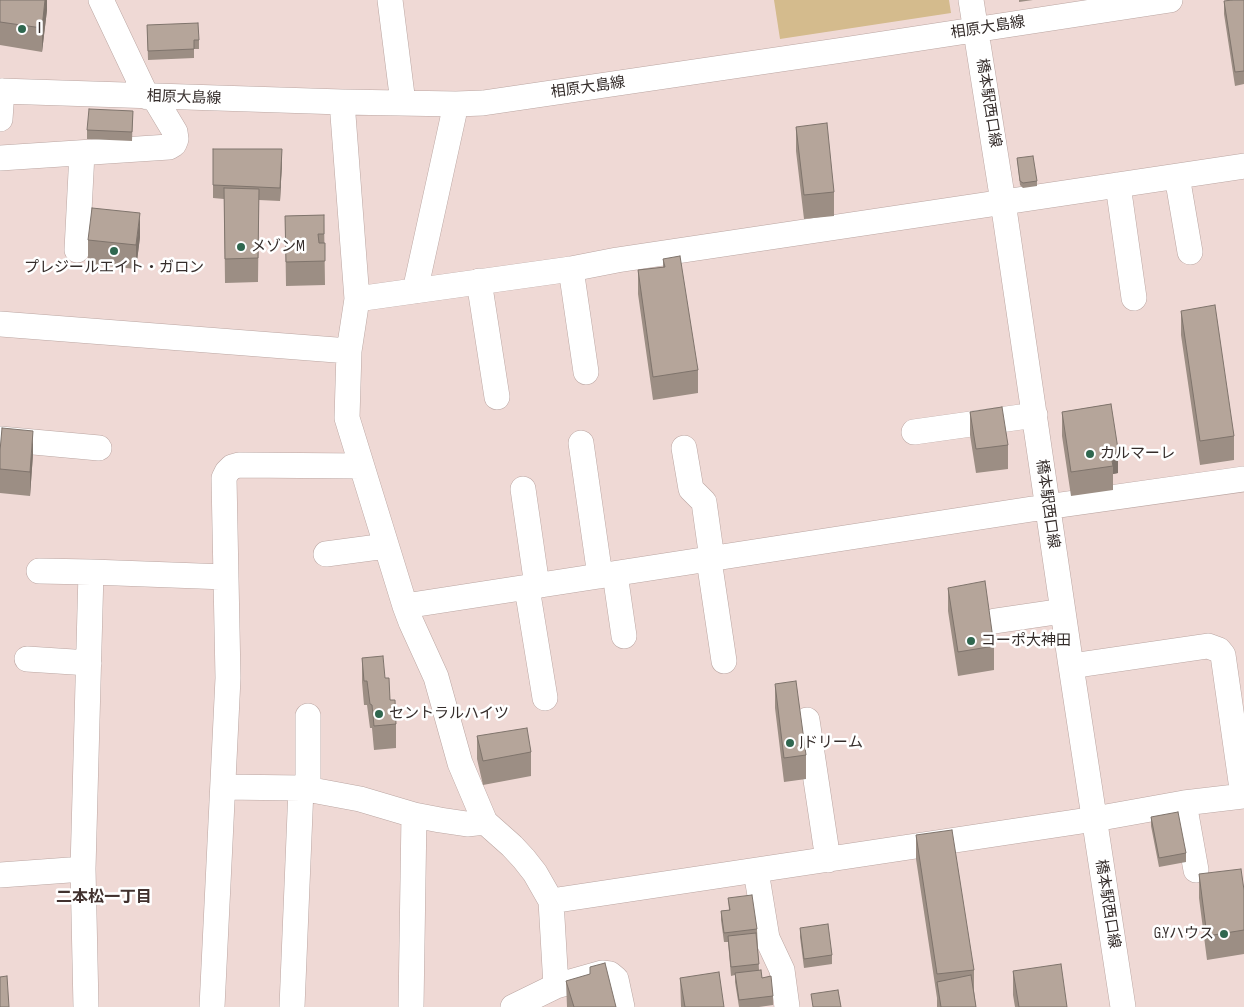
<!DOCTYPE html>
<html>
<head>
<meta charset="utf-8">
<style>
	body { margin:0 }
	canvas { display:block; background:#efd9d5 }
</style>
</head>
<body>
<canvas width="1244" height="1007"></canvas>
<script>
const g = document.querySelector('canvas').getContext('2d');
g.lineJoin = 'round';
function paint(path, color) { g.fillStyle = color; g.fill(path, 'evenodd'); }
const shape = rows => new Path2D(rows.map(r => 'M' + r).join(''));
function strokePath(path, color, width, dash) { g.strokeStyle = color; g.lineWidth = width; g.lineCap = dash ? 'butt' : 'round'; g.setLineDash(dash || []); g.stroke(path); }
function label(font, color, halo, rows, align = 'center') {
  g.font = font + ' "Sofia Sans Condensed","Noto Sans JP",sans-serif'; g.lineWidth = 5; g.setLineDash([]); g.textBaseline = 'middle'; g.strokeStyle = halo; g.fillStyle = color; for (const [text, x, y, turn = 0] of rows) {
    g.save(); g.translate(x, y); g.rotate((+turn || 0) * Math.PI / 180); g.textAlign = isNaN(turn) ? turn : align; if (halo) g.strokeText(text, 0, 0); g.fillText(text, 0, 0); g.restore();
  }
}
const green = shape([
	[774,0,949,0,951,13,780,39]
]);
const minor = shape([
	[101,0,147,97],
	[390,0,403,103],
	[971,0,1003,202,1071,666,1123,1007],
	[0,91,342,102,456,104,483,103,843,50,1170,0],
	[342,102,357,299,349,351,347,418,405,606,411,622,436,677,460,763,485,822,512,846,524,859,535,873,551,901,556,986],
	[0,119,2,91],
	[0,158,169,147,174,144,176,139,175,132,154,97],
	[1177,176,1190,252],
	[1118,185,1134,298],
	[77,250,82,153],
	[571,269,586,372],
	[479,281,497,397],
	[415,291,456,104],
	[357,299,571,269,617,260,1244,166],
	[0,324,349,351],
	[914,432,1035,415],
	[0,439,99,448],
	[581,443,600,576],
	[684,448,691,489,704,502,712,559],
	[523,489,537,586],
	[326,554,386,546],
	[709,560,724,661],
	[39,571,91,572],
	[615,574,624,636],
	[527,588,545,698],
	[405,606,1032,509,1244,479],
	[995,621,1063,611],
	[27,659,89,663],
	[1071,666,1208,646,1219,650,1223,655,1243,796],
	[807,720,828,860],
	[223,787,301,788,360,799,414,815,440,820,467,824,485,822],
	[308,789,308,716],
	[1184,803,1196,870],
	[756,871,767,938,782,970,787,1007],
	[0,875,83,869],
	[551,901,1095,819,1184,803,1244,796],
	[86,1007,83,869,91,572,226,577],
	[212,1007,228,678,224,478,227,472,232,467,239,465,361,466],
	[292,1007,301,788],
	[411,1007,414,815],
	[513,1007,556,986,602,973,610,974,616,979,622,1007]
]);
const wall = shape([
	[0,0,47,0,47,10,42,52,0,45],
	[1019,0,1033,0,1019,2],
	[1244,0,1244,84,1235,86,1224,14,1224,1],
	[147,25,199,40,199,49,194,49,194,58,148,60],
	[133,111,132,141,87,139,87,130],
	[796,127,834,192,834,216,804,219,796,151],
	[213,149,282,162,280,201,259,200,258,282,225,283,224,199,213,198],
	[1017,158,1037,181,1037,186,1023,188,1020,185],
	[324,215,325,285,286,286,285,216],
	[140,237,136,269,88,264,88,240],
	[663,259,698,370,698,393,653,400,638,294,638,270,663,267],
	[1181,311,1234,436,1234,460,1200,465,1181,335],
	[1111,404,1118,473,1113,474,1113,490,1071,496,1062,436,1062,412],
	[970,412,1008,445,1008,469,976,473,970,435],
	[0,451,33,454,30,496,0,493],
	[948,588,994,646,994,670,958,676,948,611],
	[362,658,385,678,396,724,396,748,374,750,372,728,370,728,367,705,364,705,362,682],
	[775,684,806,755,806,779,784,782,775,708],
	[477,736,531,752,531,776,483,785,477,759],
	[1151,817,1186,853,1186,862,1159,867,1151,826],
	[916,835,974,970,974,991,976,1007,937,1007,937,998,916,859],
	[1199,874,1244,890,1244,954,1207,960,1199,898],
	[728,898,757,929,759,970,762,978,773,996,773,1005,759,1007,739,1007,735,982,735,975,731,976,728,942,724,942,721,920,721,911,729,910],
	[800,928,832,955,832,964,804,968,800,937],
	[1013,971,1067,1007,1015,1007,1013,995],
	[680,978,724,1007,681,1007],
	[566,981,616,1007,567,1007]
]);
const shadedWall = shape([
	[45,0,47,0,47,10,42,52,42,28],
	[282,149,282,162,280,201,280,188],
	[140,213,140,237,136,269,136,245],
	[33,431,33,454,30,496,30,472],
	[1118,449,1118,473,1113,474,1113,466,1110,451]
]);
const building = shape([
	[0,0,45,0,42,28,0,22,0,0],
	[1232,0,1244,0,1244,71,1235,72,1224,1,1232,0],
	[198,23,199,40,194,40,194,49,148,51,147,25,198,23],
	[89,109,133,111,132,132,87,130,89,109],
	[827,123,834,192,804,195,796,127,827,123],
	[213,149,282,149,280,188,213,185,213,149],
	[1033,156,1037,181,1023,183,1020,181,1017,158,1033,156],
	[224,188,259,189,258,258,225,259,224,188],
	[92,208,140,213,136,245,88,240,92,208],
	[324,215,324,234,318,234,319,243,325,243,325,261,286,262,285,216,324,215],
	[680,256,698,370,653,377,638,270,665,267,663,259,680,256],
	[1215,305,1234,436,1200,441,1181,311,1215,305],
	[1111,404,1118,449,1110,451,1113,466,1071,472,1062,412,1111,404],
	[1002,407,1008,445,976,449,970,412,1002,407],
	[2,428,33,431,30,472,0,469,0,451,2,428],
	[985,581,994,646,958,652,948,588,985,581],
	[383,656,385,678,389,678,390,700,395,700,396,724,374,726,372,705,370,704,367,681,364,681,362,658,383,656],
	[796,681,806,755,784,758,775,684,796,681],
	[527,728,531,752,483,761,477,736,527,728],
	[1178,812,1186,853,1159,858,1151,817,1178,812],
	[952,830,974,970,937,974,916,835,952,830],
	[1241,869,1244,890,1244,930,1207,936,1199,874,1241,869],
	[752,895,757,929,724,933,721,911,730,910,728,898,752,895],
	[828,924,832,955,804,959,800,928,828,924],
	[756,933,759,964,731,967,728,936,756,933],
	[605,963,616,1007,574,1007,566,981,590,974,590,967,605,963],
	[1061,964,1067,1007,1019,1007,1013,971,1061,964],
	[761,970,762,978,771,976,773,996,739,1000,735,973,761,970],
	[719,972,724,1007,685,1007,680,978,719,972],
	[971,975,976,1007,941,1007,937,982,971,975],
	[7,976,9,1007,0,1007,0,977,7,976],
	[838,990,841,1007,813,1007,811,994,838,990]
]);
const markers = [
	[22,29,5,"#2f674f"],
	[241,247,5,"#2f674f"],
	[114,251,5,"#2f674f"],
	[1090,454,5,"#2f674f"],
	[971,641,5,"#2f674f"],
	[379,714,5,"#2f674f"],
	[790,743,5,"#2f674f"],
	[1224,934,5,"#2f674f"]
];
const streetNames = [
	["相原大島線",988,28,-9],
	["相原大島線",588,88,-8],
	["相原大島線",184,98,2],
	["橋本駅西口線",988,103,81],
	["橋本駅西口線",1047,504,82],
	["橋本駅西口線",1107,904,81]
];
const poiNames = [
	["Ⅰ",32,29],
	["メゾンM",251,247],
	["プレジールエイト・ガロン",114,268,"center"],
	["カルマーレ",1100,454],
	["コーポ大神田",981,641],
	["セントラルハイツ",389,714],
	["Jドリーム",800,743],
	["G.Yハウス",1214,934,"right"]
];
const neighbourhoodNames = [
	["二本松一丁目",104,898]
];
paint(green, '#d4bb8d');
strokePath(minor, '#bba6a2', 26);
strokePath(minor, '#fff', 25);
paint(wall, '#9c8e84');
paint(shadedWall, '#7f746c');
paint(building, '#b5a59a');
strokePath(building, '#7f746c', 1);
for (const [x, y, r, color] of markers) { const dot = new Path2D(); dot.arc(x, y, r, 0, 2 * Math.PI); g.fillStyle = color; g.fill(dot); strokePath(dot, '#fff', 2); }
label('15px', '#342c2a', '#fff', streetNames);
label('15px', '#342c2a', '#fff', poiNames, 'left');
label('bold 16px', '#41312e', '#fff', neighbourhoodNames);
</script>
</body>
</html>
